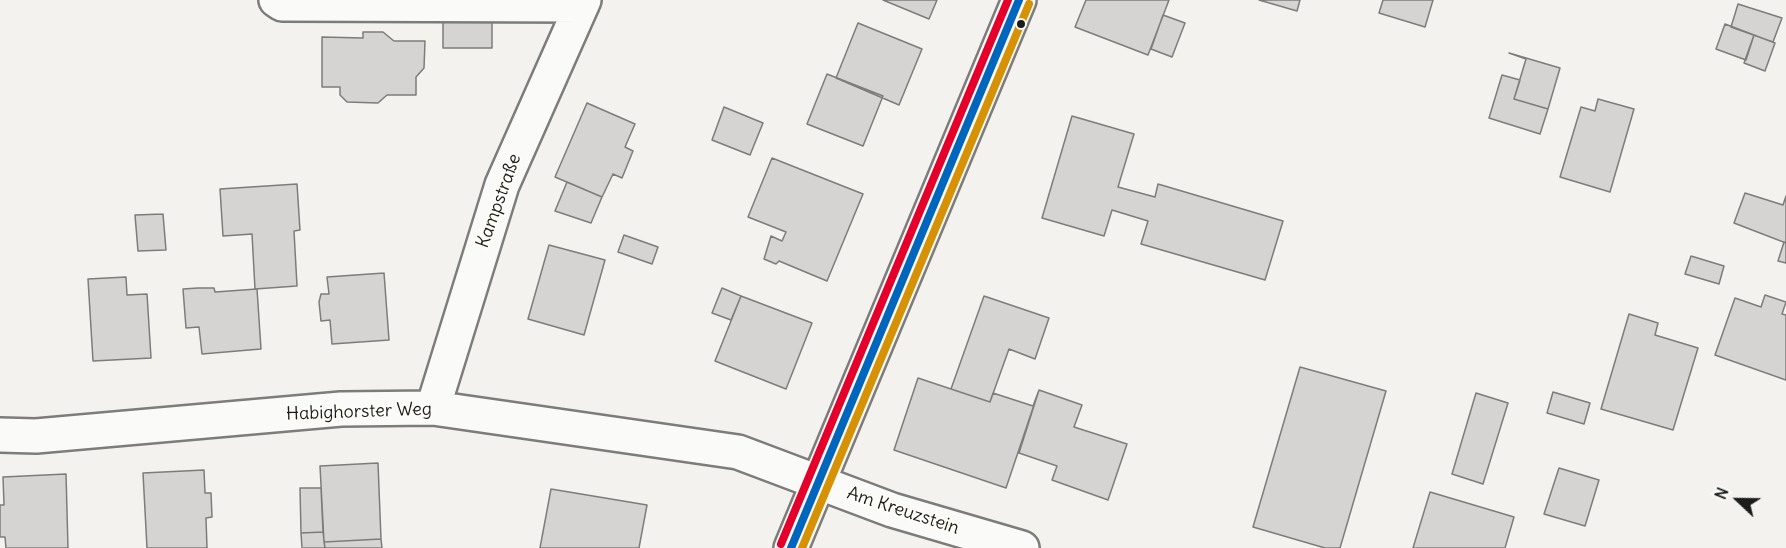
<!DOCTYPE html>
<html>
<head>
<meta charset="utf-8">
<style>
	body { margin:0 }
	#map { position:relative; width:1786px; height:548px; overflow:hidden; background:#f3f2ef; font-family:Delius,sans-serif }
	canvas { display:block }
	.north { position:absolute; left:1708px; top:470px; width:60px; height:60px; -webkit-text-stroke:4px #fdfcf7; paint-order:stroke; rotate:292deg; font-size:16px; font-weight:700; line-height:24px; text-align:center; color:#1c1c1c }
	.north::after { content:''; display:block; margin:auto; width:21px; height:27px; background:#1c1c1c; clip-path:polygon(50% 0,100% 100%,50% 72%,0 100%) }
</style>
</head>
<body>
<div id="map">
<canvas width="1786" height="548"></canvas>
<div class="north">N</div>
</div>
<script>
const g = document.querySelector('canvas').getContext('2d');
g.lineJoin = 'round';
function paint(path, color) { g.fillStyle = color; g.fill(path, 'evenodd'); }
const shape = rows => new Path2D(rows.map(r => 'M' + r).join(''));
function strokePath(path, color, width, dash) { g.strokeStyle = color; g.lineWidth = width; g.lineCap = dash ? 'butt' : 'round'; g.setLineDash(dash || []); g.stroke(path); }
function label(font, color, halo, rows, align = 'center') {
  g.font = font + ' Delius,sans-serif'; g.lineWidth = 4.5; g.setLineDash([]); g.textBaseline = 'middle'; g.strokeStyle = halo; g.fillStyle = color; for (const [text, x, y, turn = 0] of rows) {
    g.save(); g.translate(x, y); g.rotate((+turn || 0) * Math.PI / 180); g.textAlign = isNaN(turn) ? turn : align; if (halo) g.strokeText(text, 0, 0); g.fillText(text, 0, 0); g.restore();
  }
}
const building = shape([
	[883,0,937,0,929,19,883,0],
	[1086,0,1169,0,1148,55,1075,27,1086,0],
	[1259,0,1300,0,1297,11,1259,0],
	[1383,0,1433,0,1425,27,1379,13,1383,0],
	[1738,4,1782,18,1773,42,1731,27,1738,4],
	[1163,15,1185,23,1172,57,1151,49,1163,15],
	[443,17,492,18,492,48,443,48,443,17],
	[858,23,922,49,899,105,836,78,858,23],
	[1725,24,1754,35,1746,60,1716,49,1725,24],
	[363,32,383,32,394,41,425,41,424,68,416,77,416,95,387,95,378,103,347,102,340,95,340,87,322,87,322,37,363,38,363,32],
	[1754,35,1775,43,1765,71,1744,63,1754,35],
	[1509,53,1560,68,1548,109,1514,99,1526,59,1509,53],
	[827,74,883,96,863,146,807,124,827,74],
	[1502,75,1520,80,1514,99,1548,109,1540,134,1489,118,1502,75],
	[1598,99,1634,109,1610,192,1560,177,1581,107,1595,111,1598,99],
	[587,103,635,124,625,147,633,151,622,178,613,174,602,197,555,177,587,103],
	[724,107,763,123,750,155,712,140,724,107],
	[1072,116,1134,134,1118,187,1155,197,1158,184,1283,221,1265,280,1141,244,1148,221,1112,210,1104,236,1042,218,1072,116],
	[772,158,863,194,827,281,779,261,776,264,764,259,771,236,782,241,786,232,748,217,772,158],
	[567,182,602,197,591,223,555,211,567,182],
	[297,184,300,230,294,231,297,286,255,289,252,234,223,236,220,189,297,184],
	[1745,193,1783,205,1786,196,1786,243,1734,223,1745,193],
	[163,214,166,250,138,251,135,215,163,214],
	[624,235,658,247,652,264,618,252,624,235],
	[1784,242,1786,243,1786,263,1778,261,1784,242],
	[549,245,605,260,584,335,528,319,549,245],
	[1691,256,1724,266,1719,284,1685,274,1691,256],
	[384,273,389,340,332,344,330,320,321,321,319,302,321,294,329,294,327,277,384,273],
	[126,277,127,295,147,294,151,358,93,361,88,279,126,277],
	[198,288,214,288,215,292,257,289,261,349,202,354,199,327,186,328,183,289,198,288],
	[722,288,741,296,731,320,712,313,722,288],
	[1765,295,1786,302,1782,314,1786,315,1786,380,1715,355,1735,298,1761,307,1765,295],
	[741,296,812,323,786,389,715,361,741,296],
	[984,296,1049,318,1035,359,1009,349,990,402,951,389,984,296],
	[1629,314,1658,323,1655,335,1698,348,1673,430,1601,409,1629,314],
	[1300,367,1386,391,1340,548,1325,548,1253,527,1300,367],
	[918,378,990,402,993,393,1033,406,1039,390,1006,488,894,450,918,378],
	[1039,390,1082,405,1074,427,1127,444,1108,500,1052,480,1057,466,1019,453,1039,390],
	[1553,392,1590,403,1584,424,1547,413,1553,392],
	[1476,393,1508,403,1483,484,1452,474,1476,393],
	[378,463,381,539,324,542,320,466,378,463],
	[1559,468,1599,480,1585,526,1544,514,1559,468],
	[204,470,205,493,211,493,212,517,206,518,207,548,147,548,143,473,204,470],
	[66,474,68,548,6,548,5,537,0,537,0,505,4,505,3,477,66,474],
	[300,488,321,488,323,532,301,533,300,488],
	[551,489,647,505,639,548,540,548,551,489],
	[1430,492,1514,517,1505,548,1413,548,1430,492],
	[323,532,325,548,302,548,301,533,323,532],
	[381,539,382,548,325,548,324,542,381,539]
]);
const minor = shape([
	[276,0,282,4,582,5],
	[433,408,502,185,584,0],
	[0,435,36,436,341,409,433,408,738,452,892,510,1022,548],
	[791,548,1019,0]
]);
const bus1 = shape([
	[791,548,1019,0]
]);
const bus2 = shape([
	[802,548,1029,4]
]);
const bus3 = shape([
	[781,544,1008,0]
]);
const markers = [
	[1021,24,5,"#1c1c1c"]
];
const streetNames = [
	["Kampstraße",499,201,-70],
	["Habighorster Weg",359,412,-2],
	["Am Kreuzstein",903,511,18]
];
paint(building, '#d5d4d2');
strokePath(building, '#7d7c7b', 1.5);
strokePath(minor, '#7d7c7b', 38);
strokePath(minor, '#fafaf8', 33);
strokePath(bus1, '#0065bd', 8);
strokePath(bus2, '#d69104', 8);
strokePath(bus3, '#e4002b', 8);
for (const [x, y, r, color] of markers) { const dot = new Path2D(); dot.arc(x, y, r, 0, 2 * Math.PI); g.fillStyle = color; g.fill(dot); strokePath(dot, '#fdfcf7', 2); }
label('18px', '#1c1c1c', '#fdfcf7', streetNames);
</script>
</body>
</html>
